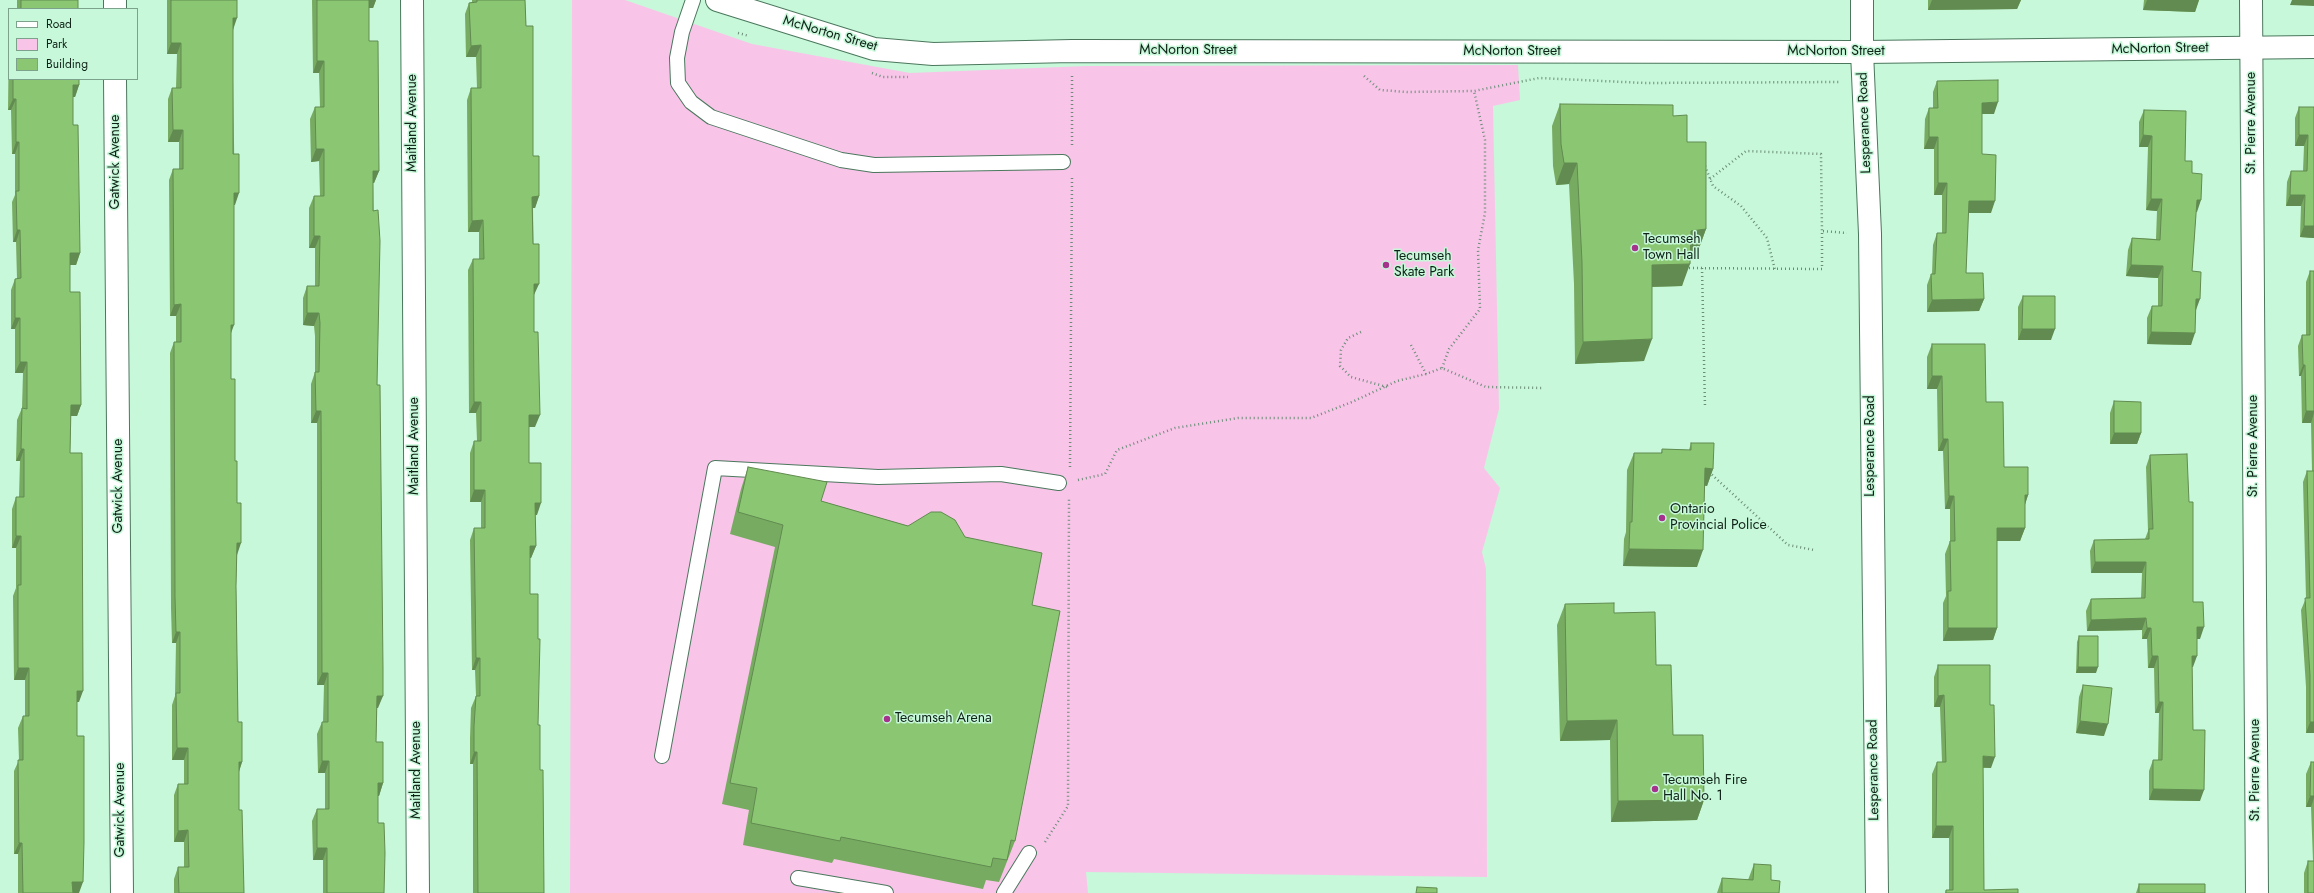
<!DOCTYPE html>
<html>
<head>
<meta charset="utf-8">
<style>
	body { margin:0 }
	#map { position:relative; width:2314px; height:893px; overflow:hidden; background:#c7f8d9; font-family:Jost,sans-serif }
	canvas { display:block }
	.legend { position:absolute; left:8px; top:8px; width:130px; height:72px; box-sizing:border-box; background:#c7f8d9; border:1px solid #7da28b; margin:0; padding:5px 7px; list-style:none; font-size:12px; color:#0f2217 }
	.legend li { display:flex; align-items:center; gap:8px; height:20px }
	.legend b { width:20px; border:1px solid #7da28b }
</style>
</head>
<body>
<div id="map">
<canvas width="2314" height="893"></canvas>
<ul class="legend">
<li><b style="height:5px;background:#fff"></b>Road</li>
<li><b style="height:11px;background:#f8c5e9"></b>Park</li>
<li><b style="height:11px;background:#8bc772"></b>Building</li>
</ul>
</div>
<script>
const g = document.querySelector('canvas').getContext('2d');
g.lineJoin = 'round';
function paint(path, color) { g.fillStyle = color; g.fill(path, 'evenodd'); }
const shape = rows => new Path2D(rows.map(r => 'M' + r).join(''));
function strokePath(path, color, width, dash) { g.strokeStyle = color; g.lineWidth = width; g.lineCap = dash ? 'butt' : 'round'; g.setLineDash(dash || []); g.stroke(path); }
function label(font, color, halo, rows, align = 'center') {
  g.font = font + ' Jost,sans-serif'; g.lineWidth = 3; g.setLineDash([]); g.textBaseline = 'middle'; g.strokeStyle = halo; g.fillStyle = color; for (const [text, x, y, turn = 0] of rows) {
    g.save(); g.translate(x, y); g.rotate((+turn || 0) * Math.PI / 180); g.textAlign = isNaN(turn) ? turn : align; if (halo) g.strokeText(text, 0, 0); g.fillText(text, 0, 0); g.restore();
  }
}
const green = shape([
	[572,0,625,0,752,44,910,73,1086,66,1518,65,1520,100,1493,106,1499,409,1484,468,1500,488,1482,552,1486,569,1487,877,1086,872,1088,893,570,893]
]);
const path = shape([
	[738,33,749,36],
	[872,73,883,77,908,77],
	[1364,76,1380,90,1407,92,1474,91,1539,78,1645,83,1839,82],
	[1072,145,1072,74],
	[1705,166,1713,186,1741,206,1767,238,1775,270],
	[1710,179,1746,151,1821,154,1822,231],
	[1685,268,1822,269,1822,231,1847,233],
	[1702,268,1705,407],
	[1361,332,1348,338,1341,350,1340,366,1351,377,1387,387],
	[1411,345,1426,374],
	[1442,368,1449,349,1480,309,1478,250,1485,213,1485,140,1474,91],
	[1070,467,1072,178],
	[1709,472,1788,545,1814,550],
	[1078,480,1105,474,1117,450,1175,428,1238,418,1311,418,1352,402,1397,381,1426,374,1442,368,1486,387,1544,388],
	[1045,842,1068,806,1069,498]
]);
const service = shape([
	[693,0,682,32,677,58,678,83,691,102,711,117,841,160,874,165,1063,162],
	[662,756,715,468,878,477,1001,474,1059,483],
	[798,878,886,893],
	[1004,893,1029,853]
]);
const minor = shape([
	[115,0,115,9],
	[412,0,418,893],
	[2251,0,2257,893],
	[115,79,122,893]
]);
const tertiary = shape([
	[717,0,874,49,933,54,1072,51,1862,52,2314,47]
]);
const secondary = shape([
	[1862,0,1862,52,1870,234,1877,893]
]);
const wall = shape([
	[17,0,78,0,78,9,17,9],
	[167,0,237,0,233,30,233,80,235,205,234,205,231,334,231,379,235,461,237,555,236,586,238,722,242,762,239,772,239,810,244,893,174,893,174,879,178,867,184,867,184,842,174,842,174,795,178,784,184,784,184,760,172,760,172,705,175,696,176,643,172,643,171,608,170,353,174,342,176,342,176,316,170,316,169,180,173,169,179,169,179,142,168,142,168,99,172,88,176,88,177,54,167,54],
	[312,0,376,0,373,8,369,8,369,41,379,171,374,183,373,183,377,385,378,708,377,708,376,742,383,783,379,796,378,796,378,823,384,893,323,893,323,860,313,860,312,821,317,809,325,809,325,773,318,773,317,734,322,722,323,722,324,685,317,685,317,423,311,423,311,384,315,372,315,336,314,326,303,325,303,298,307,286,315,286,315,248,309,248,309,208,314,196,320,196,319,161,311,162,310,119,315,107,320,107,319,73,313,73],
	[472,0,525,0,526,26,533,156,539,196,535,208,533,208,534,295,534,332,535,427,529,427,529,463,537,515,535,515,536,546,531,558,530,558,530,594,538,725,544,893,473,893,473,764,470,764,470,738,471,708,476,696,475,670,472,670,470,540,474,528,481,528,481,502,470,502,470,453,474,441,477,441,476,413,469,413,468,270,473,259,479,259,479,232,468,232,467,100,471,88,477,88,476,57,466,57,465,14,469,3,472,2],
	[1928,0,2021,0,2017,9,1928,10],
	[2144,0,2199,0,2195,12,2143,10],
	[9,25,9,79,79,79,79,85,75,97,73,97,73,125,80,253,76,265,70,265,70,292,81,405,77,416,71,416,70,453,79,702,77,702,77,736,79,893,18,893,18,854,14,854,14,771,19,760,18,728,23,716,25,716,25,680,14,680,13,596,16,588,16,548,12,548,12,509,16,497,19,497,20,461,16,461,17,420,22,408,23,373,15,373,15,329,11,329,11,290,15,279,17,279,16,242,13,242,12,202,15,195,15,154,12,154,11,110,8,110],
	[1937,81,1994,114,1982,114,1982,154,1991,213,1968,213,1966,273,1984,299,1979,311,1927,312,1927,285,1931,274,1932,274,1933,245,1937,233,1942,233,1942,195,1934,195,1934,149,1924,149,1925,119,1929,108,1933,108,1933,92],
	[1560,104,1673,116,1687,142,1706,229,1698,251,1690,252,1682,286,1652,287,1644,361,1575,364,1574,284,1569,184,1556,185,1553,166,1552,126],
	[2299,107,2314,107,2314,238,2300,237,2301,206,2286,206,2287,182,2291,171,2303,171,2304,146,2295,146,2295,118],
	[2144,110,2185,161,2192,173,2197,212,2196,212,2192,271,2196,310,2191,345,2147,344,2147,318,2152,306,2158,306,2158,278,2126,276,2128,250,2132,238,2156,239,2157,211,2146,210,2148,147,2139,147,2139,122],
	[2310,271,2314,271,2314,733,2306,733,2306,687,2301,610,2306,598,2303,482,2307,471,2312,471,2311,423,2302,423,2301,376,2299,376,2298,346,2302,335,2306,335,2306,282],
	[2023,296,2051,340,2018,340,2018,307],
	[1932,344,1986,402,2004,467,2028,495,2025,504,2025,528,2020,541,1997,541,1997,628,1993,640,1943,641,1943,603,1946,596,1945,554,1950,541,1950,509,1945,509,1943,451,1938,451,1937,389,1927,389,1927,357],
	[2114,401,2141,433,2137,444,2110,444,2110,413],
	[1691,443,1713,469,1707,486,1705,485,1697,567,1623,566,1624,539,1626,532,1627,470,1634,453,1661,453,1662,449,1689,450],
	[2150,455,2193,602,2200,639,2197,639,2192,667,2193,730,2200,801,2149,800,2149,771,2153,760,2158,760,2159,713,2155,713,2154,668,2148,668,2147,639,2142,639,2142,630,2087,631,2086,611,2091,599,2141,598,2142,573,2091,573,2090,551,2094,540,2145,539,2148,531,2146,467],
	[748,467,821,501,908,526,965,537,1032,605,1015,841,999,882,986,880,983,889,834,859,832,863,743,845,749,810,722,804,775,547,730,534,741,489],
	[1565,604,1614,613,1656,665,1673,735,1704,800,1697,820,1611,822,1610,740,1560,741,1557,625],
	[2079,636,2096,673,2076,673,2077,642],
	[1938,665,1991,768,1983,768,1984,890,2018,893,1945,893,1946,890,1949,890,1949,838,1932,838,1932,774,1937,762,1942,762,1940,707,1934,707,1934,677],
	[2083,685,2104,736,2076,733,2079,697],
	[2311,762,2314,762,2314,893,2304,893,2304,873,2308,861,2313,861,2311,807,2306,807,2306,774],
	[1754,864,1771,880,1779,893,1717,893,1722,878,1748,880],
	[2139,884,2205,893,2136,893]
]);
const shadedWall = shape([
	[368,0,376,0,373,8,365,8],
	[1932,0,2021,0,2017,9,1928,10],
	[2147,0,2199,0,2195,12,2143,10],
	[2292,0,2314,0,2314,6,2290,5],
	[233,18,237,18,233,30],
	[171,43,181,43,177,54,167,54],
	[481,45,476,57,466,57,471,46],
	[317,61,324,61,319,73,313,73],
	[73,85,79,85,75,97,68,97],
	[13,99,16,99,11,110,8,110],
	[1998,102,1994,114,1978,114,1982,103],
	[173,130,183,130,179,142,168,142],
	[2143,135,2152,136,2148,147,2139,147],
	[2299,135,2308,135,2304,146,2295,146],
	[1929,137,1938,137,1934,149,1924,149],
	[16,142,19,142,15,154,12,154],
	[316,149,324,149,319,161,311,162],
	[1564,163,1577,163,1569,184,1556,185],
	[373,171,379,171,374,183,368,183],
	[1938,183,1947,183,1942,195,1934,195],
	[234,193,239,193,235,205,230,205],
	[2290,195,2305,195,2301,206,2286,206],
	[539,196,535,208,528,208,532,197],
	[2151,199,2162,199,2157,211,2146,210],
	[2197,200,2201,200,2197,212,2192,212],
	[1969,201,1995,201,1991,213,1964,213],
	[483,220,479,232,468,232,472,221],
	[2304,226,2314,226,2314,238,2300,237],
	[1706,229,1698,251,1683,253,1691,231],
	[17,230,20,230,16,242,13,242],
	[314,236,320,236,315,248,309,248],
	[70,253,80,253,76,265,65,265],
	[1690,264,1682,286,1644,287,1652,265],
	[2131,265,2163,266,2158,278,2126,276],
	[534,284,539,284,534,295],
	[1984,299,1979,311,1927,312,1932,300],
	[2196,299,2200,299,2196,310,2192,310],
	[181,304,176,316,170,316,174,305],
	[307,313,319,313,314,326,303,325],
	[15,318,20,318,15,329,11,329],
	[231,325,234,325,230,336],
	[2022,329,2055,329,2051,340,2018,340],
	[2151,332,2195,333,2191,345,2147,344],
	[1652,339,1644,361,1575,364,1583,342],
	[20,362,27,362,23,373,15,373],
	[2303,365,2305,365,2301,376,2299,376],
	[1932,376,1942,376,1937,389,1927,389],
	[474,402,481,402,476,413,469,413],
	[71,405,81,405,77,416,67,416],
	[316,411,321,411,317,423,311,423],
	[2306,411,2314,411,2314,413,2311,423,2302,423],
	[529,415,540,415,535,427,525,427],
	[2114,433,2141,433,2137,444,2110,444],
	[1943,439,1948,439,1943,451,1938,451],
	[21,449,24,449,20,461,16,461],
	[1705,468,1713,469,1707,486,1699,485],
	[474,490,485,490,481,502,470,502],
	[2025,495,2028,495,2024,508],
	[1949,496,1954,496,1950,509,1945,509],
	[535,503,541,503,537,515,531,515],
	[1997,528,2025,528,2020,541,1992,541],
	[16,536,21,536,16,548,12,548],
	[237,543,241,543,237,555,233,555],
	[530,546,536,546,531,558,526,558],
	[1629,549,1703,550,1697,567,1623,566],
	[2095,562,2146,562,2142,573,2091,573],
	[2146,618,2142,630,2087,631,2091,620],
	[2197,627,2204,627,2200,639,2192,639],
	[1948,628,1997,628,1993,640,1943,641],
	[2147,628,2151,628,2147,639,2142,639],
	[176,632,180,632,176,643,172,643],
	[2152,656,2158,656,2154,668,2148,668],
	[2192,656,2197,656,2193,667,2188,667],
	[476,658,480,658,475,670,472,670],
	[2078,667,2098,667,2096,673,2076,673],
	[18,668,29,668,25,680,14,680],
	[322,673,328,673,324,685,317,685],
	[77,691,83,691,79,702,73,702],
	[1944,695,1940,707,1934,707,1938,696],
	[377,696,383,696,378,708,372,708],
	[2159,702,2163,702,2159,713,2155,713],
	[1617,720,1610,740,1560,741,1567,721],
	[2080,721,2108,724,2104,736,2076,733],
	[2310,722,2314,722,2314,733,2306,733],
	[177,748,188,748,184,760,172,760],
	[474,752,477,752,473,764,470,764],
	[1983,756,1995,757,1991,768,1979,767],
	[322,761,329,761,325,773,318,773],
	[239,762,242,762,238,774],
	[378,783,383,783,379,796,374,795],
	[2153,789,2204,790,2200,801,2149,800],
	[2310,796,2314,796,2314,798,2311,807,2306,807],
	[1704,800,1697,820,1611,822,1618,801],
	[1936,826,1953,826,1949,838,1932,838],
	[188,830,184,842,174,842,178,831],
	[19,843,22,843,18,854,14,854],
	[317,848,327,848,323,860,313,860],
	[72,882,83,882,79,893,69,893]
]);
const building = shape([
	[21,0,78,0,78,9,21,9,21,0],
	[171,0,237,0,237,18,233,18,233,154,239,154,239,193,234,193,234,325,231,325,231,379,235,379,235,461,237,461,237,503,241,503,241,543,237,543,236,586,238,722,242,722,242,762,239,762,239,810,242,810,244,893,179,893,178,867,189,867,188,830,178,831,178,784,188,784,188,748,177,748,176,693,180,693,180,632,176,632,175,597,174,342,181,342,181,304,174,305,173,169,183,169,183,130,173,130,172,88,181,88,181,43,171,43,171,0],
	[317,0,369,0,369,41,378,41,379,171,373,171,373,211,378,210,380,241,377,385,380,385,383,669,383,696,377,696,376,742,383,742,383,783,378,783,378,823,384,823,385,853,384,893,327,893,327,848,317,848,317,809,329,809,329,761,322,761,322,722,328,722,328,673,322,673,321,411,316,411,315,372,319,372,320,323,319,313,307,313,307,286,319,286,320,236,314,236,314,196,324,196,324,149,316,149,315,107,324,107,324,61,317,61,317,0],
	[477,0,525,0,526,26,533,26,533,156,539,156,539,196,532,197,533,244,539,244,539,284,534,284,534,332,538,332,540,415,529,415,529,463,541,463,541,503,535,503,536,546,530,546,530,594,538,594,538,639,540,639,538,725,540,725,540,770,543,770,544,893,478,893,477,752,474,752,474,726,476,696,480,696,480,658,476,658,474,528,485,528,485,490,474,490,474,441,481,441,481,402,474,402,473,259,484,259,483,220,472,221,471,88,481,88,481,45,471,46,469,3,477,2,477,0],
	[13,79,79,79,79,85,73,85,73,125,78,125,80,253,70,253,70,292,80,292,81,405,71,405,70,453,82,453,83,691,77,691,77,736,84,736,84,842,83,882,72,882,73,893,23,893,22,843,19,843,18,760,23,760,23,716,29,716,29,668,18,668,18,585,21,585,21,536,16,536,16,497,24,497,24,449,21,449,22,408,27,409,27,362,20,362,20,318,15,318,15,279,21,278,20,230,17,230,16,191,19,191,19,142,16,142,16,99,13,99,13,79],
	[1998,80,1998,102,1982,103,1982,154,1996,155,1995,201,1969,201,1966,273,1983,273,1984,299,1932,300,1931,274,1935,274,1937,233,1946,233,1947,183,1938,183,1938,137,1929,137,1929,108,1938,108,1937,81,1998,80],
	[1560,104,1673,105,1673,116,1687,115,1687,142,1706,142,1706,229,1691,231,1690,264,1652,265,1652,339,1583,342,1582,262,1577,163,1564,163,1561,144,1560,104],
	[2299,107,2314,107,2314,226,2304,226,2305,195,2290,195,2291,171,2307,171,2308,135,2299,135,2299,107],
	[2144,110,2186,111,2185,161,2192,161,2192,173,2202,174,2201,200,2197,200,2192,271,2201,272,2200,299,2196,299,2195,333,2151,332,2152,306,2162,306,2163,266,2131,265,2132,238,2160,240,2162,199,2151,199,2152,136,2143,135,2144,110],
	[2310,271,2314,271,2314,411,2306,411,2305,365,2303,365,2302,335,2310,335,2310,271],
	[2023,296,2055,296,2055,329,2022,329,2023,296],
	[1932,344,1985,344,1986,402,2003,402,2004,467,2028,467,2028,495,2025,495,2025,528,1997,528,1997,628,1948,628,1948,591,1951,591,1950,541,1955,541,1954,496,1949,496,1948,439,1943,439,1942,376,1932,376,1932,344],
	[2114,401,2141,402,2141,433,2114,433,2114,401],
	[1691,443,1714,443,1713,469,1705,468,1703,550,1629,549,1630,522,1632,522,1634,453,1662,453,1662,449,1691,450,1691,443],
	[2187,454,2189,502,2193,502,2193,602,2203,602,2204,627,2197,627,2197,656,2192,656,2193,730,2205,730,2204,790,2153,789,2153,760,2162,760,2163,702,2159,702,2158,656,2152,656,2151,628,2147,628,2146,618,2091,620,2091,599,2145,598,2146,562,2095,562,2094,540,2149,539,2149,529,2153,529,2150,455,2187,454],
	[748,467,827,482,821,501,908,526,931,512,941,512,955,520,965,537,1042,553,1032,605,1060,611,1015,841,1011,840,1007,860,993,858,991,867,841,837,840,841,751,823,757,788,730,783,783,525,738,512,748,467],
	[2307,471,2314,471,2314,722,2310,722,2310,675,2305,598,2310,598,2307,471],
	[1614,603,1614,613,1655,612,1656,665,1671,665,1673,735,1703,735,1704,800,1618,801,1617,720,1567,721,1565,604,1614,603],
	[2079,636,2098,636,2098,667,2078,667,2079,636],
	[1938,665,1990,665,1990,705,1994,705,1995,757,1983,756,1984,890,2018,889,2018,893,1946,893,1946,890,1953,890,1953,826,1936,826,1937,762,1946,762,1944,695,1938,696,1938,665],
	[2083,685,2112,688,2108,724,2080,721,2083,685],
	[2311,762,2314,762,2314,796,2310,796,2311,762],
	[2308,861,2314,861,2314,893,2308,893,2308,861],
	[1754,864,1771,865,1771,880,1780,881,1779,893,1722,893,1722,878,1753,880,1754,864],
	[2139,884,2205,884,2205,893,2139,893,2139,884],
	[1417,887,1437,888,1437,893,1416,893,1417,887]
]);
const markers = [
	[1635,248,4,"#a5328d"],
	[1386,265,4,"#a5328d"],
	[1662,518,4,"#a5328d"],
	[887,719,4,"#a5328d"],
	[1655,789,4,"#a5328d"]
];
const streetNames = [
	["McNorton Street",830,34,16],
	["McNorton Street",2160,49,-1],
	["McNorton Street",1188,51],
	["McNorton Street",1512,52],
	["McNorton Street",1836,52],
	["Maitland Avenue",413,123,-90],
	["Lesperance Road",1865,123,-92],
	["St. Pierre Avenue",2252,123,-90],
	["Gatwick Avenue",116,162,-90],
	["Maitland Avenue",415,446,-90],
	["Lesperance Road",1871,446,-90],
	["St. Pierre Avenue",2254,446,-90],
	["Gatwick Avenue",119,486,-90],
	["Maitland Avenue",417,770,-90],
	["Lesperance Road",1874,770,-91],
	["St. Pierre Avenue",2256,770,-90],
	["Gatwick Avenue",121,810,-90]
];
const poiNames = [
	["Tecumseh",1643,240],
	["Town Hall",1643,256],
	["Tecumseh",1394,257],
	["Skate Park",1394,273],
	["Ontario",1670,510],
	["Provincial Police",1670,526],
	["Tecumseh Arena",895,719],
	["Tecumseh Fire",1663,781],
	["Hall No. 1",1663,797]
];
paint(green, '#f8c5e9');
strokePath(service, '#4b775d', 16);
strokePath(minor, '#4b775d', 24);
strokePath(tertiary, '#4b775d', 24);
strokePath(secondary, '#4b775d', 24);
strokePath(path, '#6b8d78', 2.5, [1, 3]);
strokePath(service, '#fff', 14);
strokePath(minor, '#fff', 22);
strokePath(tertiary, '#fff', 22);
strokePath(secondary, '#fff', 22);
paint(wall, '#78ab62');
paint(shadedWall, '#618b50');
paint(building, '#8bc772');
strokePath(building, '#618b50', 1);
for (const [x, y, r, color] of markers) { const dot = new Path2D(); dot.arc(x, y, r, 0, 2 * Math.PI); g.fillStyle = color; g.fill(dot); strokePath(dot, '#c7f8d9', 1.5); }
label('14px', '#0f2217', '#c7f8d9', streetNames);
label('14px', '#0f2217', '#c7f8d9', poiNames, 'left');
</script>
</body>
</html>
